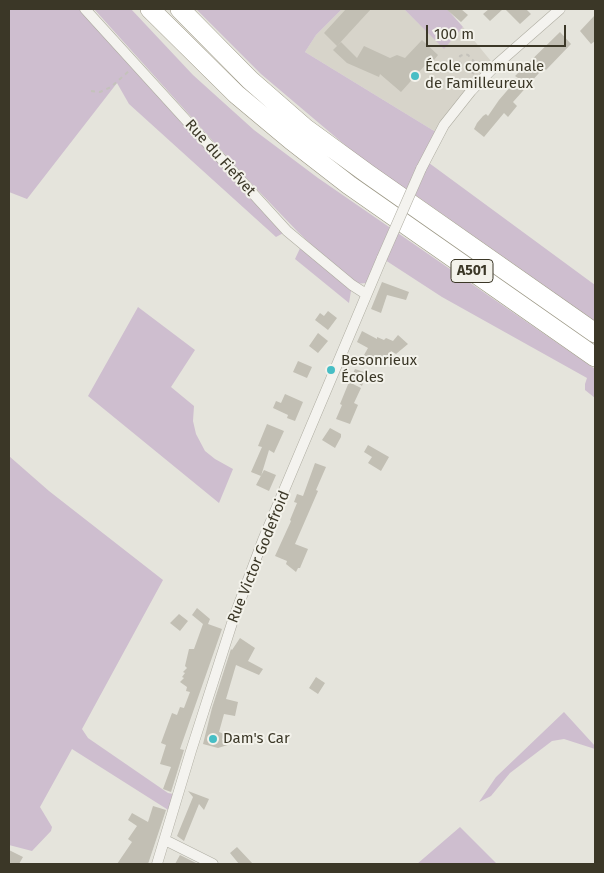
<!DOCTYPE html>
<html>
<head>
<meta charset="utf-8">
<style>
	body { margin:0 }
	#map { position:relative; width:604px; height:873px; overflow:hidden; background:#e5e4dc; font-family:"Fira Sans",sans-serif }
	canvas { display:block }
	.frame { position:absolute; inset:0; border:10px solid #3b3727; pointer-events:none }
	.scale { position:absolute; left:426px; top:25px; width:140px; height:22px; box-sizing:border-box; border:2px solid #3b3727; border-top:0; padding-left:6px; font-size:15px; line-height:18px; white-space:nowrap; color:#3b3727; -webkit-text-stroke:4px #f3f2eb; paint-order:stroke }
</style>
</head>
<body>
<div id="map">
<canvas width="604" height="873"></canvas>
<div class="frame"></div>
<div class="scale">100 m</div>
</div>
<script>
const g = document.querySelector('canvas').getContext('2d');
g.lineJoin = 'round';
function paint(path, color) { g.fillStyle = color; g.fill(path, 'evenodd'); }
const shape = rows => new Path2D(rows.map(r => 'M' + r).join(''));
function strokePath(path, color, width, dash) { g.strokeStyle = color; g.lineWidth = width; g.lineCap = dash ? 'butt' : 'round'; g.setLineDash(dash || []); g.stroke(path); }
function label(font, color, halo, rows, align = 'center') {
  g.font = font + ' "Fira Sans",sans-serif'; g.lineWidth = 4; g.setLineDash([]); g.textBaseline = 'middle'; g.strokeStyle = halo; g.fillStyle = color; for (const [text, x, y, turn = 0] of rows) {
    g.save(); g.translate(x, y); g.rotate((+turn || 0) * Math.PI / 180); g.textAlign = isNaN(turn) ? turn : align; if (halo) g.strokeText(text, 0, 0); g.fillText(text, 0, 0); g.restore();
  }
}
const built = shape([
	[342,9,404,9,444,48,463,27,495,66,439,134,305,52,316,35]
]);
const green = shape([
	[9,9,85,9,287,231,276,237,129,104,117,83,27,199,9,192],
	[94,9,131,9,193,75,254,130,318,178,595,369,595,398,585,390,585,384,587,378,442,297,382,258,367,283,353,284,298,232,249,181],
	[196,9,342,9,316,35,305,52,439,134,425,160,595,285,595,321,411,192,378,173,261,74],
	[404,9,447,9,463,27,444,49],
	[302,244,352,285,349,303,295,259],
	[138,307,195,350,171,387,194,406,193,421,196,434,205,451,215,459,233,469,219,503,88,396],
	[9,456,49,491,163,580,82,729,88,738,168,793,178,795,173,813,72,749,40,807,52,827,51,831,32,851,9,845],
	[564,712,595,746,595,749,564,739,552,741,510,773,491,796,479,802,496,777],
	[460,827,497,864,417,864]
]);
const building = shape([
	[346,9,371,9,337,46,324,33],
	[446,9,461,9,468,15,461,22],
	[489,9,503,9,490,21,483,14],
	[505,9,526,9,531,14,520,24],
	[595,15,595,41,591,44,580,31],
	[560,32,571,44,546,70,544,68,539,73,513,102,517,106,508,117,504,113,484,137,474,129,477,123,483,116,486,114,488,116,499,100,518,78,515,76],
	[422,40,438,55,430,65,427,63,401,92,380,74,379,77,347,63,333,50,341,42,357,58,364,46,390,58,397,55,405,58],
	[382,282,409,292,406,300,387,295,381,313,371,309],
	[328,311,337,318,328,330,315,320,320,313,324,316],
	[362,331,377,339,377,337,384,340,386,338,393,341,398,335,408,344,396,354,391,351,383,365,364,355,368,348,357,342],
	[318,333,328,341,318,353,309,346],
	[298,361,312,367,307,378,293,372],
	[355,369,367,373,362,386,351,378],
	[349,382,361,388,354,403,358,405,350,424,336,419,342,405,340,404],
	[285,394,303,402,295,421,287,418,288,415,273,408,276,401,281,403],
	[267,424,284,431,274,453,269,450,261,476,251,472,262,447,258,446],
	[330,428,341,434,341,437,335,448,322,440],
	[368,445,389,457,381,471,368,463,372,457,364,452],
	[315,463,326,467,316,490,318,491,295,544,308,549,300,568,298,568,296,572,286,564,287,561,275,556,291,521,290,520,297,503,294,502,297,494,303,496],
	[264,470,276,475,269,491,256,485],
	[197,608,210,619,208,624,222,629,180,749,184,750,171,792,163,789,171,767,160,764,166,745,161,743,172,713,177,715,180,707,184,708,190,692,186,691,187,687,180,682,184,678,182,677,185,673,183,672,187,668,185,666,189,649,194,649,203,624,192,615],
	[179,614,188,621,180,631,170,623],
	[240,638,255,648,248,661,263,669,259,675,236,665,226,699,238,702,235,716,224,714,219,732,224,734,222,740,234,743,218,748,203,744,212,708,231,649,232,650],
	[316,677,325,683,318,694,309,688],
	[188,791,209,799,204,810,199,804,184,841,177,836,193,797],
	[153,806,166,810,148,864,117,864,132,842,128,839,137,826,128,820,132,813,148,822],
	[237,847,253,864,239,864,230,853],
	[9,850,23,857,19,864,9,864],
	[180,855,198,864,175,864]
]);
const path = shape([
	[474,74,459,62,460,56,465,54,468,55,479,67],
	[91,91,100,92,111,87,129,71]
]);
const minor = shape([
	[85,9,287,231,352,285,366,294],
	[421,169,444,125,471,91,495,66,560,9],
	[165,840,213,864],
	[157,864,191,751,233,620,263,540,382,258]
]);
const motorway = shape([
	[150,9,236,94,291,140,349,185,595,357],
	[180,9,250,80,305,128,368,174,595,333]
]);
const minorBridge = shape([
	[382,258,421,169]
]);
const markers = [
	[415,76,5,"#47bec5"],
	[331,370,5,"#47bec5"],
	[213,739,5,"#47bec5"]
];
const shields = [
	[472,271,42]
];
const shieldNames = [
	["A501",472,271]
];
const poiNames = [
	["École communale",425,67],
	["de Familleureux",425,84],
	["Besonrieux",341,361],
	["Écoles",341,378],
	["Dam's Car",223,739]
];
const streetNames = [
	["Rue du Fiefvet",220,158,48],
	["Rue Victor Godefroid",259,557,-68]
];
paint(built, '#d7d4ca');
paint(green, '#cebecf');
paint(building, '#c2bfb4');
strokePath(minor, '#afada2', 11);
strokePath(motorway, '#9b9785', 20);
strokePath(path, '#c4c2bb', 2, [4, 4]);
strokePath(minor, '#f4f3ef', 10);
strokePath(motorway, '#fff', 19);
strokePath(minorBridge, '#afada2', 11, []);
strokePath(minorBridge, '#f4f3ef', 10);
for (const [x, y, r, color] of markers) { const dot = new Path2D(); dot.arc(x, y, r, 0, 2 * Math.PI); g.fillStyle = color; g.fill(dot); strokePath(dot, '#f3f2eb', 2); }
for (const [x, y, w] of shields) { const box = new Path2D(); box.roundRect(x - w / 2, y - 11.5, w, 23, 4); g.fillStyle = '#f3f2eb'; g.fill(box); strokePath(box, '#3b3727', 1); }
label('bold 14px', '#3b3727', null, shieldNames);
label('15px', '#3b3727', '#f3f2eb', poiNames, 'left');
label('15px', '#3b3727', '#f3f2eb', streetNames);
</script>
</body>
</html>
